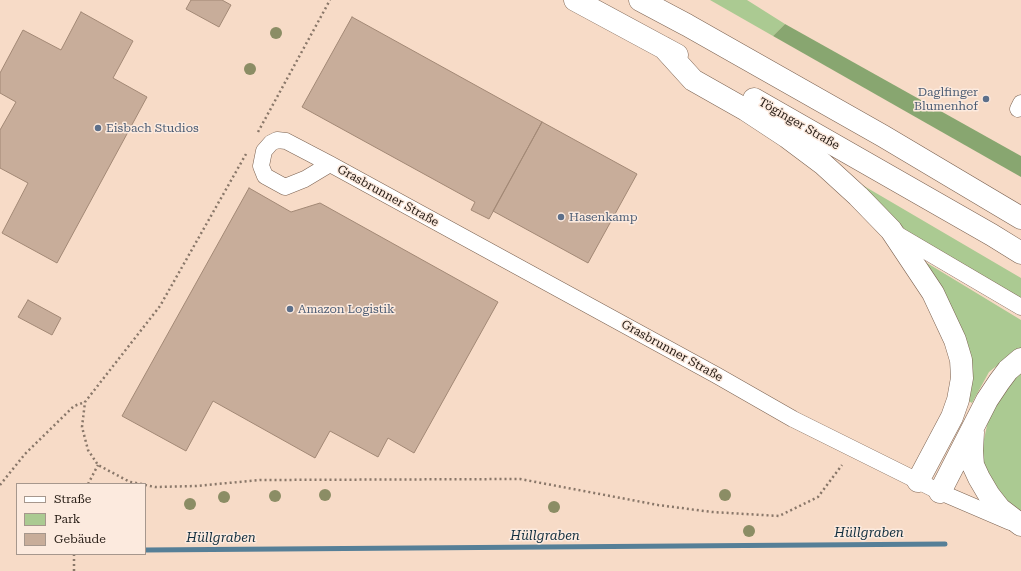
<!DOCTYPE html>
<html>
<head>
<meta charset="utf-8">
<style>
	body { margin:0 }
	#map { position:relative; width:1021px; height:571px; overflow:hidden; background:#f7dbc7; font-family:"Roboto Serif",serif }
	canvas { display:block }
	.legend { position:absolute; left:16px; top:483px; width:130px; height:72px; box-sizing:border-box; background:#fceade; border:1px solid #a6978d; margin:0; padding:5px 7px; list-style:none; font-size:12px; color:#241a13 }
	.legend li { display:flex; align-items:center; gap:8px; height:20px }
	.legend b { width:20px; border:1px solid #a6978d }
</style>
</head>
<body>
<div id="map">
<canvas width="1021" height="571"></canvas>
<ul class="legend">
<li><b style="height:5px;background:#fff"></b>Straße</li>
<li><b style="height:11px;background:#abca92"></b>Park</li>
<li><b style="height:11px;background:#c8ad9a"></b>Gebäude</li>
</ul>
</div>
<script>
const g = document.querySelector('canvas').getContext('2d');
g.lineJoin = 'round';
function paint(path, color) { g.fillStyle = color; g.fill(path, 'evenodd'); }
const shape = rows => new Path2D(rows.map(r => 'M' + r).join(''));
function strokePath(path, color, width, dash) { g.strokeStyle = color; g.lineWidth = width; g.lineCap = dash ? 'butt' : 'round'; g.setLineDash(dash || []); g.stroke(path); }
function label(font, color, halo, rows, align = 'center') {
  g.font = font + ' "Roboto Serif",serif'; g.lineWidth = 3; g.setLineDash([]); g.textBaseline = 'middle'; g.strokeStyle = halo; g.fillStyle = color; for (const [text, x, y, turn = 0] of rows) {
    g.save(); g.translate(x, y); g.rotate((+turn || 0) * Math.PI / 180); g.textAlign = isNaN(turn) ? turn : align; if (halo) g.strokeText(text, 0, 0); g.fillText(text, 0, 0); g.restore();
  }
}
const green = shape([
	[710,0,747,0,785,24,773,36],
	[835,169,1021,278,1021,301,893,225],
	[922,260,1021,320,1021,348,1015,351,989,372,972,403,967,400],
	[1021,373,1021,512,1005,504,989,484,981,453,988,421,998,401,1011,381]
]);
const forest = shape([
	[785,24,1021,156,1021,177,773,36]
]);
const stream = shape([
	[145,550,945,544]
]);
const building = shape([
	[191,0,222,0,231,5,219,27,186,9,191,0],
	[81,12,133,41,113,78,147,97,57,263,2,233,28,183,0,168,0,130,16,102,0,93,0,73,23,30,61,50,81,12],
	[352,17,542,122,489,219,471,210,475,202,302,107,352,17],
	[542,122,637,174,588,263,493,211,542,122],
	[249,188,291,212,320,203,498,302,414,453,388,438,378,457,330,431,315,458,213,401,186,451,122,416,249,188],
	[28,300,61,318,52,335,18,317,28,300]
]);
const path = shape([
	[258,132,330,0],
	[88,484,98,465],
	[142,484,130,482,98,465,88,450,82,427,85,402,160,306,246,154],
	[0,485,25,454,74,406,85,402],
	[145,485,155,487,196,486,260,480,520,479,658,505,712,512,779,516,818,497,842,465],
	[74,554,74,571]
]);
const minor = shape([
	[1018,109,1021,103],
	[330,164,305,179,285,187,265,176,261,166,264,151,271,143,277,140,286,141,330,164,716,375,793,419,940,492,1010,522],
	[895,233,1021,307]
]);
const highway = shape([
	[575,0,677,55],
	[640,0,687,25,883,136,1021,218],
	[664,48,693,80,746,110,787,137,823,164,858,196,891,230,933,293,955,340,961,360,962,378,958,400,952,417,918,481],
	[754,99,992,235,1021,253],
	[973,432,972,451,973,465,979,478,989,495,1000,509,1021,525],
	[940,492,987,400,999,382,1008,370,1021,359]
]);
const trees = [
	[276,33],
	[250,69],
	[325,495],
	[725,495],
	[275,496],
	[224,497],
	[190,504],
	[554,507],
	[749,531]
];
const markers = [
	[986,99,4,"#5c6f8a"],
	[98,128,4,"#5c6f8a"],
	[561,217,4,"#5c6f8a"],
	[290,309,4,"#5c6f8a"]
];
const serviceNames = [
	["Daglfinger",978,92,"right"],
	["Blumenhof",978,106,"right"],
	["Eisbach Studios",106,128],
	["Hasenkamp",569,217],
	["Amazon Logistik",298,309]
];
const streetNames = [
	["Töginger Straße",799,124,30],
	["Grasbrunner Straße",388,196,29],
	["Grasbrunner Straße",672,351,29]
];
const waterNames = [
	["Hüllgraben",869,533],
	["Hüllgraben",545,536],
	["Hüllgraben",221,538]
];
paint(green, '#abca92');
paint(forest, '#88a670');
strokePath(stream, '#567f97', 5);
paint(building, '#c8ad9a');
strokePath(building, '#a28875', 1);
strokePath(minor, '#7b6251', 17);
strokePath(highway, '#7b6251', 23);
strokePath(path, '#897769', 2.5, [2, 3]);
strokePath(minor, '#fff', 16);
strokePath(highway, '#fff', 22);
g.fillStyle = '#8b8d65';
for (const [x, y] of trees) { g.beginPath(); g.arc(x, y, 6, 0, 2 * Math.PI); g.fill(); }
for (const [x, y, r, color] of markers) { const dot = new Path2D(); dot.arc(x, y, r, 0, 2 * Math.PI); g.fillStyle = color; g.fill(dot); strokePath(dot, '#fceade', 1.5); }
label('12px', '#4e5e75', '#fceade', serviceNames, 'left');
label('12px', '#241a13', '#fceade', streetNames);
label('italic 13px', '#122f3f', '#fceade', waterNames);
</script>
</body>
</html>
